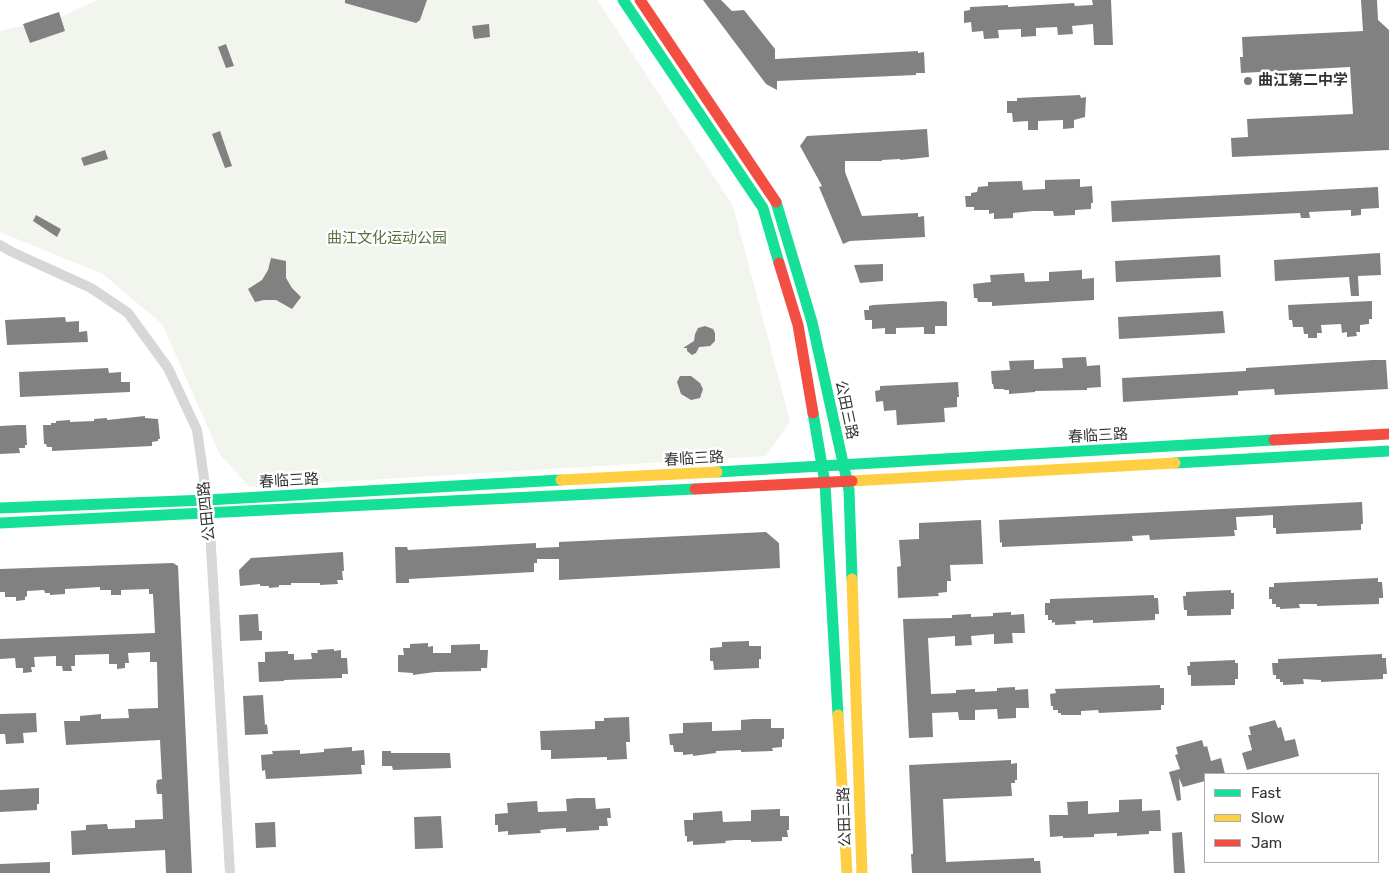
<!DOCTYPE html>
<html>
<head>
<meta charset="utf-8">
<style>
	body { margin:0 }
	#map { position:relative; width:1389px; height:873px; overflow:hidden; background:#fff; font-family:Rubik,sans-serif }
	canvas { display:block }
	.legend { position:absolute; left:1204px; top:773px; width:175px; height:90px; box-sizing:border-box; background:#fff; border:1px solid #adadad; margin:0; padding:6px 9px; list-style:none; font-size:15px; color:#333 }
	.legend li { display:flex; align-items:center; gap:10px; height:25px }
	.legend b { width:25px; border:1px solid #adadad }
</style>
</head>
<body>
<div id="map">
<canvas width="1389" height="873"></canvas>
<ul class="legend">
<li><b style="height:6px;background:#16e098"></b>Fast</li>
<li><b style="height:6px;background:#ffcf43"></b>Slow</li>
<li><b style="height:6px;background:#f24e42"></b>Jam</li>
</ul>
</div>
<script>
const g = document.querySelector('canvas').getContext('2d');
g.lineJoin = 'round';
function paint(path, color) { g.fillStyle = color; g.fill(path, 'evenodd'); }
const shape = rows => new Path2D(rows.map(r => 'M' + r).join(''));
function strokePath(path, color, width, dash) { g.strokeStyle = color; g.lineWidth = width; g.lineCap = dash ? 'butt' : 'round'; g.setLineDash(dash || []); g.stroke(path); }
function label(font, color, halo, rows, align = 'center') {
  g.font = font + ' Rubik,"Noto Sans SC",sans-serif'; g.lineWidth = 5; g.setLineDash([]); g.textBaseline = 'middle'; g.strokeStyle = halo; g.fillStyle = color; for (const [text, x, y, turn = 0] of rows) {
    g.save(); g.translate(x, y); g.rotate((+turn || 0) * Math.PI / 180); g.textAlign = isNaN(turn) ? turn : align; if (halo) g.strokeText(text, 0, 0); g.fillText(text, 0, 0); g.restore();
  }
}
const green = shape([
	[97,0,597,0,733,206,790,421,766,456,250,487,220,455,162,324,103,274,0,232,0,31,61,17]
]);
const building = shape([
	[345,0,427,0,420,20,416,23,345,3],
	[703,0,721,0,732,11,744,10,775,49,775,59,918,51,918,53,924,52,925,73,916,73,916,75,777,81,777,90,766,84],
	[1092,0,1111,0,1113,45,1094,45,1093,24,1072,26,1073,34,1058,35,1057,27,1036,28,1036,36,1021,37,1021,29,998,30,999,38,984,39,983,31,972,32,971,22,964,23,964,11,970,10,970,7,1008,5,1008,7,1074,3,1075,6,1093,5],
	[1361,0,1377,0,1378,20,1389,30,1389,150,1232,157,1231,138,1248,137,1247,119,1353,114,1350,67,1241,73,1240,57,1243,57,1242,37,1363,31],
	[59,12,65,31,30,43,23,24],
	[489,24,490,37,474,39,472,26],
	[226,44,234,66,226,68,218,47],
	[1080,95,1081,98,1086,97,1085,117,1074,120,1074,128,1063,129,1063,120,1038,121,1038,130,1028,130,1028,121,1013,122,1012,113,1007,113,1007,101,1017,101,1017,98],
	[927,129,929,157,900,160,900,159,882,160,882,161,845,161,845,172,862,216,918,213,918,217,924,216,925,237,850,241,843,244,819,187,822,186,800,146,807,136],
	[220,131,232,166,225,168,212,134],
	[105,150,108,159,84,166,81,158],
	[1080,179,1080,187,1092,186,1093,203,1091,203,1091,209,1075,210,1075,215,1054,216,1053,211,1033,211,1013,213,1013,218,994,219,994,213,989,214,989,210,974,210,974,207,966,207,965,196,971,196,971,193,977,192,978,187,988,186,988,182,1022,181,1023,190,1045,189,1045,180],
	[1378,187,1379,208,1361,209,1361,215,1351,216,1351,210,1309,212,1310,218,1301,218,1300,213,1112,222,1111,201],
	[36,215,61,229,57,237,33,221],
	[1380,253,1381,275,1358,276,1359,296,1351,296,1349,277,1275,281,1274,260],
	[1220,255,1221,277,1116,282,1115,261],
	[271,258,286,261,286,278,292,288,301,297,292,309,276,300,264,300,255,302,248,289,262,280,268,270],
	[883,264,883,281,860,283,854,265],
	[1082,270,1082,279,1094,278,1094,300,992,306,992,302,978,302,977,298,974,298,973,284,991,282,990,275,1024,273,1025,282,1049,281,1049,272],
	[943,301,947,302,947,326,935,326,935,334,924,334,924,327,896,328,896,334,885,334,885,328,872,329,872,320,865,320,864,310,869,310,869,306,873,305],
	[1372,301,1372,319,1369,319,1369,324,1360,325,1360,332,1356,332,1357,336,1347,337,1347,332,1342,333,1341,324,1321,325,1322,333,1317,333,1317,338,1308,338,1308,334,1304,334,1303,327,1293,327,1292,320,1289,320,1288,305],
	[1223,311,1225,333,1119,339,1118,317],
	[65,317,66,322,79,321,79,332,87,331,88,342,7,345,5,320],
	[705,326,713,329,715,333,715,341,710,346,699,347,696,353,692,355,687,351,687,348,683,348,694,341,695,334,698,328],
	[1086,357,1087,366,1100,365,1101,387,1087,388,1087,390,1035,391,1035,392,1009,394,1009,390,1004,390,1004,389,994,389,993,384,992,384,991,371,1010,370,1009,361,1034,360,1034,369,1063,368,1062,358],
	[1373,360,1386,360,1388,389,1275,395,1274,389,1238,391,1238,395,1123,402,1122,378,1246,371,1246,368],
	[108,368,109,373,121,372,121,382,130,382,130,392,20,397,19,372],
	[680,376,691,376,700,383,703,389,700,398,691,400,681,394,677,382],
	[958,382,959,397,957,397,957,407,944,408,945,422,897,425,896,410,884,411,883,401,876,402,875,391,880,390,880,386],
	[145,416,145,418,158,419,160,439,158,439,158,441,152,442,152,446,52,451,52,447,47,447,46,444,44,444,43,425,51,425,51,423,56,423,56,421,70,420,70,422,94,421,94,419,107,418,107,420],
	[19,425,26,425,27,445,25,445,25,448,19,448,20,453,0,454,0,426],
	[1362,502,1363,524,1361,524,1361,530,1276,534,1276,528,1273,528,1273,515,1257,516,1236,517,1237,530,1234,530,1235,536,1150,540,1149,535,1132,536,1133,541,1002,547,1002,542,1000,543,999,520],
	[981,520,983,564,950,565,951,581,947,581,947,592,938,593,939,596,898,598,897,567,901,566,899,540,919,539,919,523],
	[766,532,779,543,780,568,559,580,559,559,537,559,537,563,534,563,534,572,409,579,409,583,396,583,395,547,407,547,408,550,536,543,536,548,559,547,559,542],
	[343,552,344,571,342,571,343,580,337,580,338,584,320,585,320,583,291,583,291,585,279,585,279,587,269,588,269,586,260,586,260,584,240,586,239,570,251,558],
	[173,563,178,566,192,873,166,873,165,850,72,855,71,831,86,830,86,825,107,824,108,829,135,828,135,820,163,819,162,794,157,794,156,786,157,780,162,779,160,740,66,745,64,721,80,721,80,716,101,714,101,719,129,718,128,709,158,708,157,662,150,662,150,652,128,653,129,663,125,663,125,668,117,669,117,664,109,664,109,654,75,655,75,666,71,666,72,671,63,671,62,666,56,666,56,656,34,657,35,667,31,667,32,672,23,673,23,668,16,668,15,658,0,659,0,639,155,633,153,594,149,594,149,589,121,590,121,595,111,595,111,590,100,590,100,587,65,589,65,594,50,595,50,593,45,593,44,590,27,591,27,596,25,597,25,600,16,601,16,597,5,597,5,592,0,592,0,569],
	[1378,578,1378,582,1382,582,1383,595,1383,598,1379,598,1379,604,1317,606,1317,604,1299,604,1300,608,1280,609,1280,607,1276,607,1276,604,1272,604,1272,599,1269,599,1269,587,1274,587,1274,583],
	[1231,590,1231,593,1234,593,1234,609,1231,609,1231,615,1187,616,1187,610,1184,610,1183,596,1186,596,1186,592],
	[1154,595,1154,598,1158,598,1159,614,1155,614,1155,620,1093,623,1093,620,1075,621,1076,624,1055,625,1055,622,1052,623,1052,620,1048,620,1048,615,1045,615,1045,603,1050,603,1050,599],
	[1011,612,1011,615,1024,614,1025,633,1012,633,1013,643,994,644,994,634,971,636,972,645,955,646,955,636,928,638,931,694,956,693,956,690,975,689,975,692,997,691,997,688,1015,687,1015,690,1028,689,1029,708,1016,708,1016,718,998,719,997,709,975,710,975,720,959,720,958,712,932,713,933,737,909,738,903,619,952,618,952,615,971,614,971,617,993,616,993,613],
	[258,614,259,631,262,631,262,640,240,641,239,615],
	[749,641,749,646,761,646,761,659,759,659,759,668,714,670,713,661,710,661,710,648,722,647,722,642],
	[428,643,428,647,433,646,433,653,451,653,451,645,480,644,480,650,488,650,487,668,481,668,481,671,435,672,413,675,413,673,398,672,398,655,404,655,403,648,410,648,410,644],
	[334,649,334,651,341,650,341,658,347,658,348,674,342,674,342,678,284,680,284,681,259,682,258,662,265,662,265,652,288,651,288,654,294,654,294,660,312,659,311,653,318,653,317,650],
	[1382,654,1382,658,1386,658,1386,663,1387,674,1383,674,1383,679,1321,682,1321,680,1303,679,1304,684,1283,685,1283,682,1280,682,1280,679,1276,679,1276,675,1273,675,1272,663,1278,663,1278,659],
	[1235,660,1235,663,1238,663,1238,679,1235,679,1235,685,1191,686,1191,675,1188,675,1187,666,1190,666,1190,662],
	[1160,685,1160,688,1164,688,1164,705,1161,705,1161,710,1099,713,1098,710,1081,711,1081,715,1061,715,1061,713,1058,713,1058,710,1053,710,1053,706,1051,706,1050,694,1056,693,1055,689],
	[263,695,265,725,267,724,268,734,245,735,243,696],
	[36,713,37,732,23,733,24,743,6,744,5,734,0,734,0,714],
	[629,717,630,742,626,742,627,759,607,760,607,757,551,759,551,750,541,750,540,731,595,729,595,721,604,721,604,718],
	[753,719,771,719,771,728,784,728,784,739,782,739,782,747,772,748,773,751,741,752,741,750,716,751,716,753,693,756,693,754,683,755,683,752,674,752,673,745,670,745,669,734,683,733,683,723,712,722,712,731,741,730,741,720],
	[1275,720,1278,728,1281,727,1285,741,1295,739,1299,756,1247,770,1242,753,1252,750,1248,735,1251,735,1249,727],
	[1202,740,1204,747,1207,746,1211,761,1221,758,1225,774,1205,774,1205,781,1183,787,1179,778,1181,800,1177,801,1169,772,1180,769,1175,755,1178,754,1176,747],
	[352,747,352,751,364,750,365,765,361,765,362,774,266,779,265,770,262,771,261,755,273,754,272,751,300,750,300,754,324,752,324,749],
	[382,751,391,751,391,753,450,753,451,768,393,770,392,766,382,766],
	[1011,760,1011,764,1017,763,1017,780,1015,780,1015,783,1011,783,1012,796,943,799,946,862,1034,858,1034,861,1040,861,1041,873,912,873,911,854,913,854,909,765],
	[39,788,39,804,37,804,37,810,0,812,0,790],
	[577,798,595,798,596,809,610,808,611,818,607,818,608,826,599,826,599,830,566,832,566,828,549,829,540,830,541,833,508,835,508,831,498,832,498,825,495,825,495,814,508,813,507,803,537,801,538,812,567,811,566,799],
	[1142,799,1142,811,1160,810,1161,831,1149,831,1149,834,1117,836,1117,833,1094,834,1094,837,1063,838,1063,836,1050,837,1049,815,1068,815,1067,802,1088,801,1088,814,1119,812,1119,800],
	[780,809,780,816,789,816,789,830,787,830,788,837,782,837,782,841,751,842,751,840,734,840,725,841,726,843,693,845,693,841,687,842,687,836,685,836,684,820,693,820,693,813,722,811,723,822,751,821,751,810],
	[441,816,443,848,415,849,414,817],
	[275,822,276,847,256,848,255,823],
	[1182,832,1185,873,1174,873,1172,833],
	[50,862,50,873,0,873,0,864]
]);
const street = shape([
	[0,245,12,252,91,288,128,313,168,368,197,430,209,513,230,873]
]);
const fast = shape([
	[623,0,763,208,779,263],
	[776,202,812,322,849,490,852,579],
	[813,413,825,483,838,715],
	[1175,463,1389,451],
	[717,472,1274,440],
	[0,508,207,500,561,480],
	[0,523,695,489]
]);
const slow = shape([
	[561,480,717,472],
	[852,481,1175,463],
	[852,579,862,873],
	[838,715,847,873]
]);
const jam = shape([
	[640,0,776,202],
	[779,263,798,325,813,413],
	[1274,440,1389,434],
	[695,489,852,481]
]);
const markers = [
	[1248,81,5,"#7a7a7a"]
];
const poiNames = [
	["曲江第二中学",1258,81]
];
const parkNames = [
	["曲江文化运动公园",387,239]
];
const streetNames = [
	["公田三路",846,410,78],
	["春临三路",1098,436,-3],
	["春临三路",694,459,-3],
	["春临三路",289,481,-3],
	["公田四路",207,511,-96],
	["公田三路",845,817,-92]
];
paint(green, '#f1f5ed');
paint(building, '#818181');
strokePath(street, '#d7d7d7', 10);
strokePath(fast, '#16e098', 11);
strokePath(slow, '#ffcf43', 11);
strokePath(jam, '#f24e42', 11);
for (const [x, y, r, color] of markers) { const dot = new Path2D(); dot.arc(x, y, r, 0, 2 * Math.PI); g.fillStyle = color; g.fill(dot); strokePath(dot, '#fff', 2); }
label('bold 15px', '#333', '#fff', poiNames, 'left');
label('15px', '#56703f', '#fff', parkNames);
label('15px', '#333', '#fff', streetNames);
</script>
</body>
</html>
